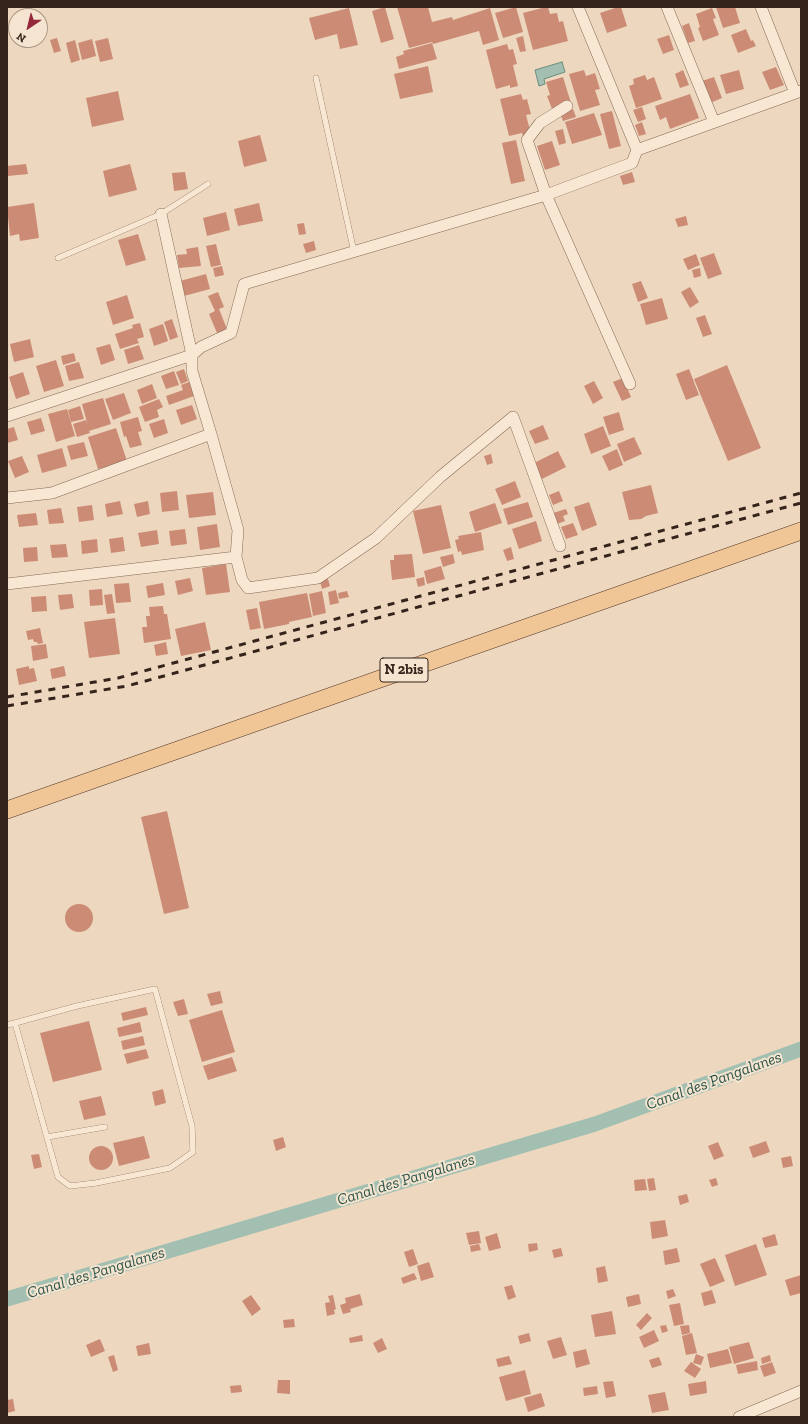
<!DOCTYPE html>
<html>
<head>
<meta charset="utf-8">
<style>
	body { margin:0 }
	#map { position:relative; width:808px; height:1424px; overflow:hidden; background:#edd8bf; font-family:"Zilla Slab",serif }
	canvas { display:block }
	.frame { position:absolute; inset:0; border:8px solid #35241c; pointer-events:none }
	.north { position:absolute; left:8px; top:8px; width:40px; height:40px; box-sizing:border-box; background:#f5e4cf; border:1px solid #a89787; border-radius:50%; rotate:215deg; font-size:11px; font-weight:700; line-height:16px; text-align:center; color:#35241c }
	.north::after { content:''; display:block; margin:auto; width:14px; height:18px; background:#94283a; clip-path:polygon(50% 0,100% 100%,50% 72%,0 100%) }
</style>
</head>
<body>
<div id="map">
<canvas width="808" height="1424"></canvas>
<div class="frame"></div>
<div class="north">N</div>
</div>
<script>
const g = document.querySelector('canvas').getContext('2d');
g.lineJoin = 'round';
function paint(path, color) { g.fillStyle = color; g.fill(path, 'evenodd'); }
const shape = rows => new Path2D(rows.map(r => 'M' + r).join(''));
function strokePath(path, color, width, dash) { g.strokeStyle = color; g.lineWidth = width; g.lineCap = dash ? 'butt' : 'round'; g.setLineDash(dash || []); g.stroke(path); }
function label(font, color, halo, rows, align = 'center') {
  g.font = font + ' "Zilla Slab",serif'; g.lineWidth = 4; g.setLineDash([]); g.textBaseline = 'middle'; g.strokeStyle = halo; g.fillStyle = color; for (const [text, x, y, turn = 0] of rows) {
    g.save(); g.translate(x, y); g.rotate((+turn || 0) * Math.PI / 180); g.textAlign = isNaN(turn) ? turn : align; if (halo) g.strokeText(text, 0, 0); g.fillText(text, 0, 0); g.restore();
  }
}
const water = shape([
	[562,62,565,72,544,79,545,84,539,86,535,70,562,62]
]);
const canal = shape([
	[7,1299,595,1124,801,1049]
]);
const building = shape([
	[385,7,394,39,381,43,372,11],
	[397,7,428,7,432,22,452,17,453,20,490,8,499,40,483,45,479,31,433,44,432,42,409,48],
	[516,7,523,32,503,38,495,13],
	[546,7,548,7,550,14,557,13,559,22,563,21,568,41,533,50,523,13],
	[618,7,621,7,627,26,607,33,600,13],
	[716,7,735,7,740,23,723,28],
	[349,8,358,45,340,49,337,34,315,40,309,18],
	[712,8,716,18,713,19,719,35,703,41,698,28,700,27,696,14],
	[689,23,695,41,688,43,682,26],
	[746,29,751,41,753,40,756,46,738,53,731,35],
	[669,35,674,50,663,54,657,39],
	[523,36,526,51,520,52,516,38],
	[57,38,61,51,54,53,50,40],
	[108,38,113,59,100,62,95,41],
	[92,39,96,56,82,60,78,43],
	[75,40,80,60,71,63,66,43],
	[432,43,437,59,399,69,396,57,404,54,403,51],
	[507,44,509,50,513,49,517,64,513,65,518,86,510,88,510,85,496,89,486,50],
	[428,66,433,92,400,99,394,74],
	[776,67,784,85,770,90,762,72],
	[584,70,586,76,595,73,600,89,595,90,600,105,580,111,569,74],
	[683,70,689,85,680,88,675,74],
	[739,70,744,89,726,94,720,75],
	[645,75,647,80,654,77,662,99,636,108,629,86,634,84,633,79],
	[563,77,571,103,552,109,547,96,550,95,546,82],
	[714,77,722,98,710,103,702,81],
	[118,91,124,120,92,127,86,98],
	[521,94,523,100,527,99,531,114,526,115,531,134,523,136,522,133,509,136,500,99],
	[690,94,699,118,670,129,666,117,660,120,655,106],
	[642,107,646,119,638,122,633,110],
	[573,109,576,117,563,121,560,113],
	[612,111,621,146,609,149,600,114],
	[594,113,602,135,572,144,565,122],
	[642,122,646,134,639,136,635,125],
	[563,129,566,143,559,145,555,131],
	[260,135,267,161,244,167,238,141],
	[516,140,525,181,511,184,502,143],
	[552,141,560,165,545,170,537,146],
	[26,164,28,174,8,176,7,166],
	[130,164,137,190,109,197,103,171],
	[185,172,188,189,174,191,172,173],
	[632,172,635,182,623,185,620,176],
	[34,203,39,238,20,241,19,234,10,236,7,207],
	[259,203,263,221,238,226,234,209],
	[226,212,230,230,207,236,203,218],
	[686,216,688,225,678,227,675,219],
	[304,223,306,234,299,235,297,224],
	[138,234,146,260,126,266,118,240],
	[314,241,316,250,306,253,303,244],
	[216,244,221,265,211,267,206,246],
	[198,247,201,266,179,268,177,255,187,254,186,249],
	[714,253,722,274,708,279,700,258],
	[696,254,700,265,688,270,683,259],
	[222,266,224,275,215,277,213,268],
	[700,268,701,276,694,278,692,270],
	[206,274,210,289,184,296,180,281],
	[641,281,648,298,638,302,632,284],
	[690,287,699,302,690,308,681,292],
	[218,292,224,307,219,309,227,329,217,333,209,314,215,311,208,296],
	[127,295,134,318,113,325,106,302],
	[662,298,668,319,646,325,640,304],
	[705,315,712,334,703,337,696,318],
	[172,319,178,337,170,340,164,322],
	[140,323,144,337,137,339,139,343,120,349,115,334,133,328,132,325],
	[163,324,168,341,154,346,149,329],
	[30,339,34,357,14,362,10,344],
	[110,344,115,360,101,365,96,348],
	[139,345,144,359,128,364,124,350],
	[74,353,76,361,63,365,61,356],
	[56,360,64,386,44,392,36,366],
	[79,362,84,378,69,381,65,366],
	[727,365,761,448,728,461,694,379],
	[184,369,188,381,181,384,176,372],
	[689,369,699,395,686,400,676,374],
	[174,371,179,385,166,389,161,376],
	[23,372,30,394,16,399,9,377],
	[623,378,631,397,622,401,613,382],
	[594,381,603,398,593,404,584,386],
	[189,382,194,396,169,405,166,396,183,390,181,385],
	[152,384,157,398,142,404,137,390],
	[124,393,131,413,113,420,105,399],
	[103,398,111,424,89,431,90,433,77,437,73,424,86,420,88,426,82,404],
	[159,399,163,407,157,410,159,417,145,422,139,407],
	[192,405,197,419,181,425,176,410],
	[80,406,84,419,71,422,68,410],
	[67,409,75,436,56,442,48,414],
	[619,412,624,430,609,435,603,417],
	[138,417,142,431,138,432,142,445,130,448,126,436,124,437,120,422],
	[41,418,45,431,31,435,27,422],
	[164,419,168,433,154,438,149,424],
	[543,425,549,439,535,444,529,431],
	[603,426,611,446,591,454,584,434],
	[14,427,18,440,7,443,7,429],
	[116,428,127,461,98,469,88,437],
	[634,437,642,454,624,462,617,444],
	[84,442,88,456,71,460,67,446],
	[62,448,67,466,42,473,37,455],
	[617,449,623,465,609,471,602,456],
	[558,451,566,467,542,479,534,463],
	[491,454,493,463,487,465,484,456],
	[22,456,29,472,15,478,8,461],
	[515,481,521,497,502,505,495,489],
	[651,485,658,513,646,516,641,519,629,520,622,492],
	[177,491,179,510,162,512,160,493],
	[559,491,563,501,553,505,549,495],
	[213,492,216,515,189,518,186,495],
	[120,501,123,514,107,517,105,504],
	[148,501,150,514,137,517,134,504],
	[528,502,533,517,508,525,503,509],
	[589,502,597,525,582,531,574,507],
	[495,503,502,523,475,532,469,512],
	[92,505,94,520,79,522,77,507],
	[441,505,451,548,423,554,413,511],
	[61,508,64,523,49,524,47,510],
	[566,509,568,514,563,516,565,521,557,524,553,513],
	[36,513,38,525,19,527,17,515],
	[536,521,542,541,519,549,512,529],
	[573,523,578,535,566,539,561,527],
	[217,524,220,547,200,550,197,527],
	[185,529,187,544,171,546,169,531],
	[157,530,159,544,141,547,138,533],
	[481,532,484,550,462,555,461,551,458,552,455,540,459,539,458,536],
	[123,537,125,551,111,553,109,539],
	[97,539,98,552,82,554,81,541],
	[66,544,68,557,52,558,50,545],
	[37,547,38,561,24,562,23,548],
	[511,547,514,559,507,561,503,550],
	[412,554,415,577,392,580,390,560,394,560,394,555],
	[453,554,455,563,443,567,440,557],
	[226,564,230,592,206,595,202,568],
	[441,566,445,579,427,584,424,571],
	[424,577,425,585,418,587,416,579],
	[190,578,193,591,178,595,175,581],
	[328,579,330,586,322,589,320,581],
	[129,583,131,602,116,603,114,584],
	[163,583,165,595,148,598,146,586],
	[102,589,103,605,90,606,89,590],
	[336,590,339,603,330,605,328,592],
	[322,591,326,613,313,616,309,594],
	[347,591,349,597,339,599,338,593],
	[307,593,312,617,289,622,289,624,264,629,259,602],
	[72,594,74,608,60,610,58,595],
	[112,594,115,613,107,614,104,595],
	[46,596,47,611,32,612,31,597],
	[163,606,164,614,167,614,171,639,144,643,142,627,147,627,146,616,150,616,149,607],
	[257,608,261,628,250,630,246,610],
	[115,618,120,654,89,658,84,622],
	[205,622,211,650,181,656,175,629],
	[40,628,43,643,38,644,37,642,34,642,33,639,28,640,26,631],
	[166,642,168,654,156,656,154,645],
	[46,644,48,658,33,661,31,646],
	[29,666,29,669,34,668,37,681,19,685,16,669],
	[64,666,66,676,52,679,50,669],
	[167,811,189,908,164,914,141,817],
	'65 918a14 14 0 1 1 28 0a14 14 0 1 1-28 0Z',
	[220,991,223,1003,211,1006,207,994],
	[184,999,188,1014,178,1016,173,1002],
	[146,1007,148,1015,123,1021,121,1013],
	[222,1010,235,1052,202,1062,189,1020],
	[89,1021,102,1070,53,1082,40,1033],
	[140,1022,142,1032,119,1037,117,1028],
	[143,1036,145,1045,123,1050,121,1041],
	[146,1049,149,1058,127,1064,124,1054],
	[232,1057,237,1071,208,1080,203,1066],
	[163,1089,166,1103,155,1106,152,1092],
	[101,1096,106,1115,84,1120,79,1101],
	[144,1136,150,1158,119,1166,113,1143],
	[283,1137,286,1147,276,1151,273,1140],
	[766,1141,770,1152,753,1158,749,1147],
	[718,1142,724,1156,714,1160,708,1146],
	'89 1158a12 12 0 1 1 24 0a12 12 0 1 1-24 0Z',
	[39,1154,42,1167,34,1169,31,1155],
	[791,1156,793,1166,783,1168,781,1158],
	[654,1178,656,1190,649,1191,647,1179],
	[716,1178,718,1185,712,1187,709,1180],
	[645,1179,647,1190,635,1191,634,1180],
	[687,1194,689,1202,680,1205,678,1196],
	[665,1220,668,1236,652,1239,650,1222],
	[479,1231,481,1243,469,1245,466,1233],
	[497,1233,501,1248,489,1251,485,1237],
	[775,1234,778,1245,765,1248,762,1238],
	[537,1243,538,1250,529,1252,528,1244],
	[479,1244,481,1250,471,1252,470,1246],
	[756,1244,767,1275,735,1286,725,1255],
	[561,1248,563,1256,554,1258,552,1250],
	[677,1248,680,1262,665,1265,663,1251],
	[413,1249,418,1264,409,1267,404,1252],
	[715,1258,725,1281,710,1287,700,1264],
	[429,1262,434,1277,421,1281,417,1266],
	[605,1266,608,1281,598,1283,596,1268],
	[414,1273,417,1279,403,1284,401,1278],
	[801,1275,801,1293,790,1296,785,1280],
	[512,1285,516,1297,508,1300,504,1287],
	[673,1289,676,1296,668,1299,666,1291],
	[712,1290,716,1303,704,1306,701,1293],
	[360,1294,363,1305,350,1309,351,1312,343,1314,340,1305,346,1303,345,1298],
	[639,1294,641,1304,628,1307,626,1297],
	[251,1295,261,1309,252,1316,242,1301],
	[333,1295,336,1309,334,1310,335,1314,327,1316,325,1303,330,1302,328,1296],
	[680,1303,684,1324,674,1326,669,1305],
	[612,1311,616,1334,595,1337,591,1315],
	[647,1313,652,1318,641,1330,636,1325],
	[294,1319,295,1327,284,1328,283,1320],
	[666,1325,668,1331,662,1333,660,1326],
	[689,1325,690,1333,682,1335,680,1326],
	[654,1330,659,1341,644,1348,639,1337],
	[529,1333,531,1341,520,1344,518,1336],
	[692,1333,697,1353,686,1355,682,1336],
	[362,1335,363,1341,350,1343,349,1338],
	[561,1337,567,1355,553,1359,547,1341],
	[382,1338,387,1349,378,1353,373,1343],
	[100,1339,105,1351,91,1357,86,1345],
	[749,1342,754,1358,734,1364,729,1347],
	[149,1343,151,1354,138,1356,136,1346],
	[586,1349,590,1364,576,1368,573,1352],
	[728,1349,732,1363,710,1368,707,1354],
	[696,1354,704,1357,701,1365,693,1363],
	[114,1355,118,1370,113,1372,108,1357],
	[770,1355,771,1361,762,1364,761,1358],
	[509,1356,512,1364,498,1367,496,1359],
	[659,1357,662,1365,652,1368,649,1360],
	[757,1361,758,1370,738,1374,736,1365],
	[691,1362,701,1369,695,1378,684,1371],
	[772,1362,776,1373,764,1377,760,1366],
	[525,1370,531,1394,506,1401,499,1377],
	[278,1380,290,1380,290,1394,277,1393],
	[613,1381,616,1396,606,1398,603,1382],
	[706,1381,707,1393,690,1396,688,1384],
	[241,1385,242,1392,231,1393,230,1386],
	[597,1386,598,1394,584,1396,583,1388],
	[665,1392,669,1410,652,1413,648,1395],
	[541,1393,545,1406,528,1412,524,1398],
	[13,1399,15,1411,7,1413,7,1400]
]);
const lane = shape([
	[316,78,354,252],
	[58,258,161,214,208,184],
	[7,1025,15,1023,77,1006,155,989,192,1126,193,1152,170,1168,96,1183,70,1186,58,1177,15,1023],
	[47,1137,105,1127]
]);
const street = shape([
	[667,7,714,122],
	[761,7,795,93],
	[567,106,540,123,527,140,546,195,630,384],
	[637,150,801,91],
	[7,416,192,355,201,347,231,333,244,284,546,195,632,163,637,150,578,7],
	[7,498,52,493,211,434],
	[236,557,242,580,248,588,318,578,376,538,440,477,513,417,560,546],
	[7,584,236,557,238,530,211,434,192,371,192,355,161,214],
	[739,1417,801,1391]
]);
const primary = shape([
	[7,810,801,531]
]);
const rail = shape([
	[7,697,118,678,801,493],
	[7,706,127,686,801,503]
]);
const shields = [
	[404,670,48]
];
const shieldNames = [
	["N 2bis",404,670]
];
const waterNames = [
	["Canal des Pangalanes",714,1081,-20],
	["Canal des Pangalanes",406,1180,-17],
	["Canal des Pangalanes",96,1273,-17]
];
paint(water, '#a2bfb2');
strokePath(water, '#6a8d7e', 1);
strokePath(canal, '#a2bfb2', 15);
paint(building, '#cc8b75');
strokePath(lane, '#866958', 6);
strokePath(street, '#866958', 12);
strokePath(primary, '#53382c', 18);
strokePath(lane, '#f8e7d2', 5.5);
strokePath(street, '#f8e7d2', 11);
strokePath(primary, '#f1c696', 17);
strokePath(rail, '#35241c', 3, [7, 7]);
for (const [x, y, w] of shields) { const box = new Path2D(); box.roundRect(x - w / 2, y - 12, w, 24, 3); g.fillStyle = '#f5e4cf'; g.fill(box); strokePath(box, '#35241c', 1); }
label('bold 14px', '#35241c', null, shieldNames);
label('italic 16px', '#2b554c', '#f5e4cf', waterNames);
</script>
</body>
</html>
